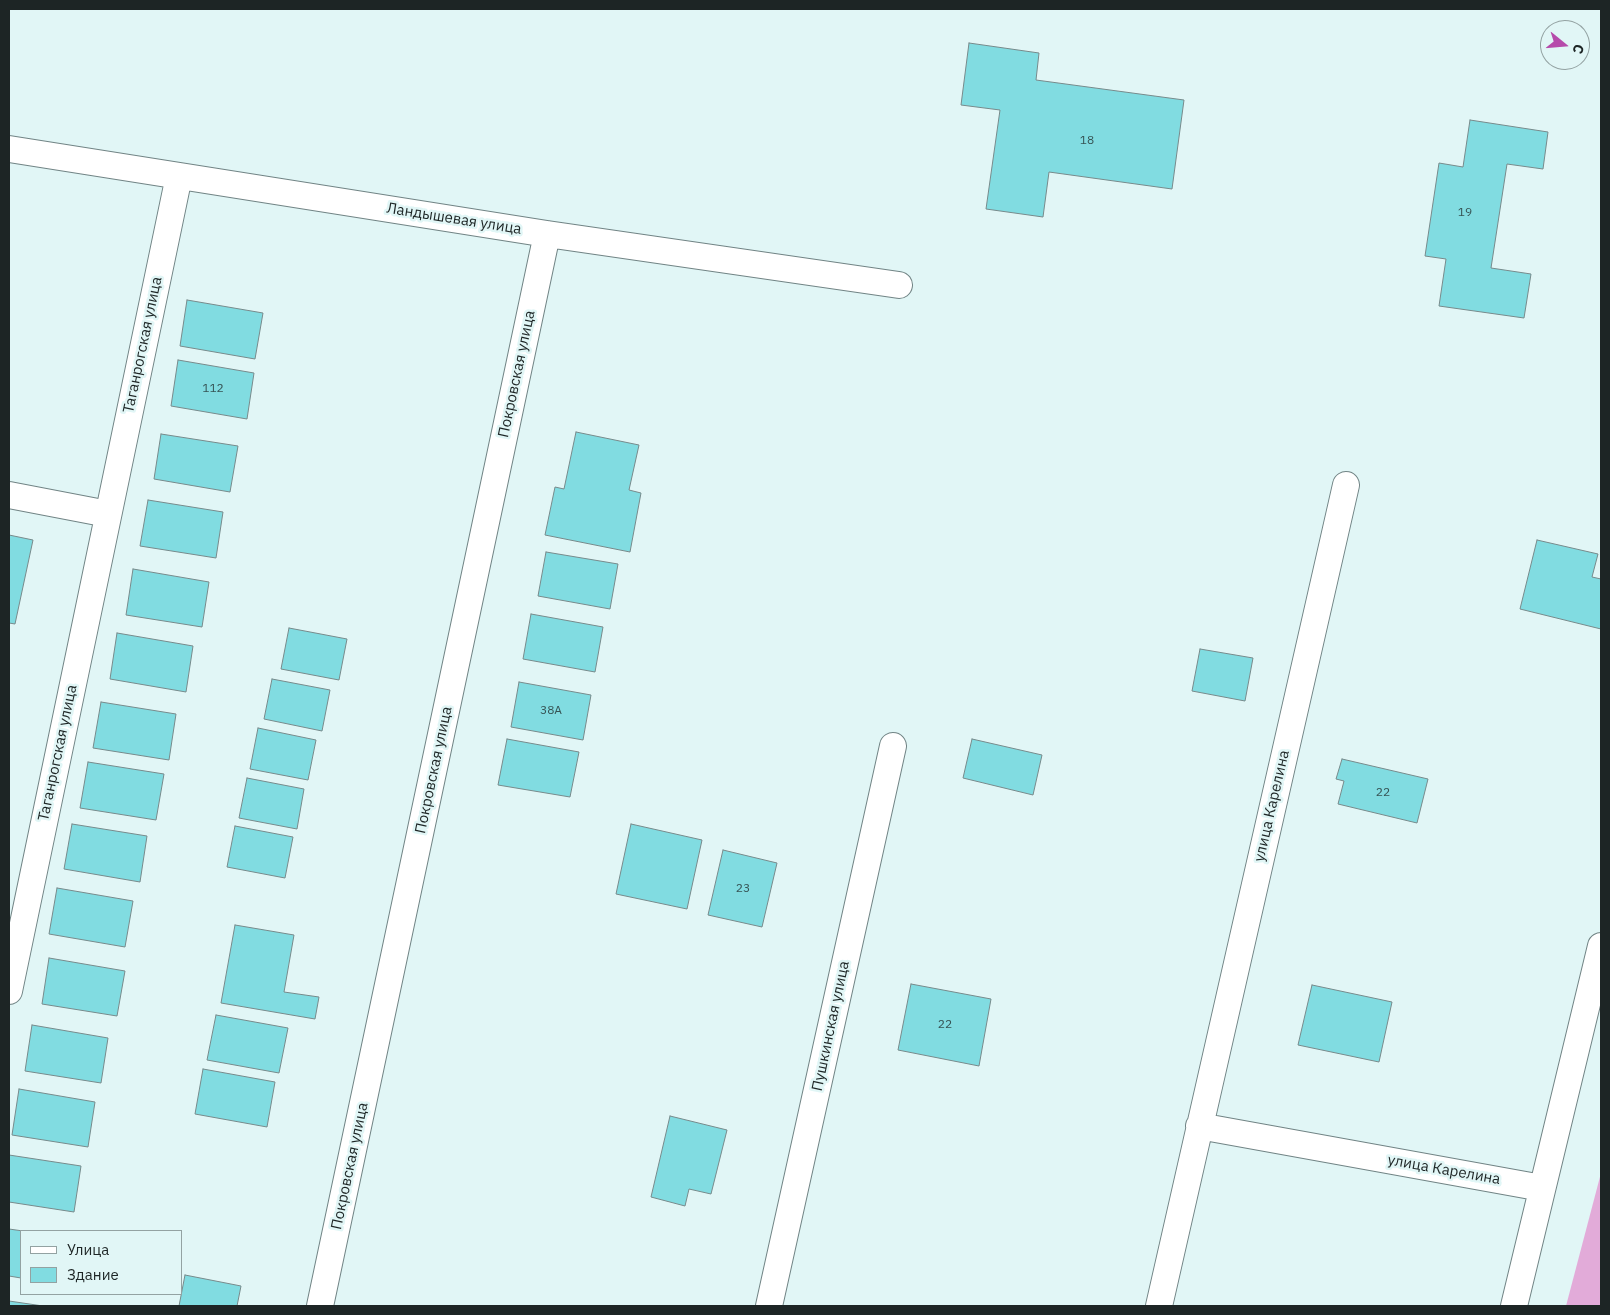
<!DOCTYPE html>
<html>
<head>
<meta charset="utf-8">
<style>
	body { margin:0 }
	#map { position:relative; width:1610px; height:1315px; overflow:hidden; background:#e1f6f6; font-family:"IBM Plex Sans",sans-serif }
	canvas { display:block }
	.frame { position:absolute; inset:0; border:10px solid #1d2525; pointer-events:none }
	.legend { position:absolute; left:20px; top:1230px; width:162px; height:65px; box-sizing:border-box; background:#e1f6f6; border:1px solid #93a2a2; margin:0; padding:6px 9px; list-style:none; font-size:15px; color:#1d2525 }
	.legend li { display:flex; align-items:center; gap:10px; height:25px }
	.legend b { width:25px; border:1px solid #93a2a2 }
	.north { position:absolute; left:1540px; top:20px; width:50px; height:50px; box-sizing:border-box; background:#e1f6f6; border:1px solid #93a2a2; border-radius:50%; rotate:107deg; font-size:14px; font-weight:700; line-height:20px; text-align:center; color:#1d2525 }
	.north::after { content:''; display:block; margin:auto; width:18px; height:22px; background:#b64bab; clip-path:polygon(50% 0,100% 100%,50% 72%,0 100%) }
</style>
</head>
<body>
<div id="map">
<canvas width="1610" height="1315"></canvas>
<div class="frame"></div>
<ul class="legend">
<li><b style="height:6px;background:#fff"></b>Улица</li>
<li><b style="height:14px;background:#81dce1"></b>Здание</li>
</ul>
<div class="north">С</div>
</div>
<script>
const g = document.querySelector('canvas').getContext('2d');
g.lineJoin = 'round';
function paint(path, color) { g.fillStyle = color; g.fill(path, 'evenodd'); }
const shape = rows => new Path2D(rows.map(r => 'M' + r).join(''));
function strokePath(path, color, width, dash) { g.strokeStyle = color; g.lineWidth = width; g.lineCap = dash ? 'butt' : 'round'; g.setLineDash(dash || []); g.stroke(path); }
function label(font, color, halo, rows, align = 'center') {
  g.font = font + ' "IBM Plex Sans",sans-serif'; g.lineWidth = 5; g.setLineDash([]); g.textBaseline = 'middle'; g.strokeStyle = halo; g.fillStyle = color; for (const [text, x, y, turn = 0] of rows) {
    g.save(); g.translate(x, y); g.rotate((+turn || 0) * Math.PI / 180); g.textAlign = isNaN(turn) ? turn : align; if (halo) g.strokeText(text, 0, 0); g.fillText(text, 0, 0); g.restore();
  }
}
const forest = shape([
	[1601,1173,1601,1306,1566,1306]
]);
const building = shape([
	[969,43,1039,53,1036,80,1184,100,1172,189,1049,172,1043,217,986,209,1000,110,961,105,969,43],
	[1470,120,1548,132,1543,169,1507,164,1491,268,1531,274,1524,318,1439,306,1446,259,1425,256,1439,163,1463,167,1470,120],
	[187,300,263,313,255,359,180,346,187,300],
	[178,360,254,373,247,419,171,406,178,360],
	[576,432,639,445,629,490,641,493,630,552,545,535,555,487,564,489,576,432],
	[161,434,238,446,230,492,154,479,161,434],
	[148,500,223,512,216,558,140,546,148,500],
	[9,535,33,540,15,624,9,623,9,535],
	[1537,540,1598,554,1592,577,1601,579,1601,629,1520,609,1537,540],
	[546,552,618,564,610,609,538,596,546,552],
	[133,569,209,582,202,627,126,615,133,569],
	[531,614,603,627,595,672,523,659,531,614],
	[289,628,347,639,339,680,281,669,289,628],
	[117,633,193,646,186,692,110,679,117,633],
	[1200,649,1253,658,1245,701,1192,691,1200,649],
	[272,679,330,690,322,731,264,719,272,679],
	[519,682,591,695,583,740,511,727,519,682],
	[101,702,176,714,169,760,93,748,101,702],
	[258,728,316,740,308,780,250,769,258,728],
	[507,739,579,752,570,797,498,785,507,739],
	[972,739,1042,755,1033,795,963,778,972,739],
	[1342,759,1428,779,1417,823,1338,804,1344,781,1336,779,1342,759],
	[88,762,164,774,156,820,80,808,88,762],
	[247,778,304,789,297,829,239,818,247,778],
	[72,824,147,836,140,882,64,869,72,824],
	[631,824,702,840,687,909,616,894,631,824],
	[235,826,293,837,285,878,227,867,235,826],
	[723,850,777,863,762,927,708,915,723,850],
	[57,888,133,901,125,947,49,934,57,888],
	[235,925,294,935,284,992,319,997,315,1019,221,1003,235,925],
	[49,958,125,971,117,1016,42,1004,49,958],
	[911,984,991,999,979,1066,898,1050,911,984],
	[1312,985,1392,1002,1379,1062,1298,1045,1312,985],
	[216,1015,288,1028,279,1073,207,1060,216,1015],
	[32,1025,108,1038,101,1083,25,1071,32,1025],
	[203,1069,275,1082,267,1127,195,1114,203,1069],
	[19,1089,95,1102,88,1147,12,1135,19,1089],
	[670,1116,727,1130,711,1194,689,1189,685,1206,651,1197,670,1116],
	[9,1155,81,1166,74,1212,9,1202,9,1155],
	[9,1229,23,1231,21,1231,21,1278,9,1276,9,1229],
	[185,1275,241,1286,237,1306,179,1306,185,1275],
	[9,1301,43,1306,9,1306,9,1301]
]);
const street = shape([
	[9,149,547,234,899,285],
	[9,495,108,514],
	[9,991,179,176],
	[1199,1126,1542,1188],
	[320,1306,547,234],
	[769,1306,893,746],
	[1159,1306,1346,485],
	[1514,1306,1601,946]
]);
const numberNames = [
	["18",1087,141],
	["19",1465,213],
	["112",213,389],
	["38А",551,711],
	["22",1383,793],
	["23",743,889],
	["22",945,1025]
];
const streetNames = [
	["Ландышевая улица",454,219,9],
	["Таганрогская улица",143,345,-78],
	["Покровская улица",517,374,-78],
	["Таганрогская улица",58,753,-78],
	["Покровская улица",434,770,-78],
	["улица Карелина",1272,806,-77],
	["Пушкинская улица",831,1026,-78],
	["Покровская улица",350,1166,-78],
	["улица Карелина",1444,1170,10]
];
paint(forest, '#e2abd9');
paint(building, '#81dce1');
strokePath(building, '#778a8b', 1);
strokePath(street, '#718485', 28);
strokePath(street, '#fff', 26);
label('12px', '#365354', null, numberNames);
label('15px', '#1d2525', '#e1f6f6', streetNames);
</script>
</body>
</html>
